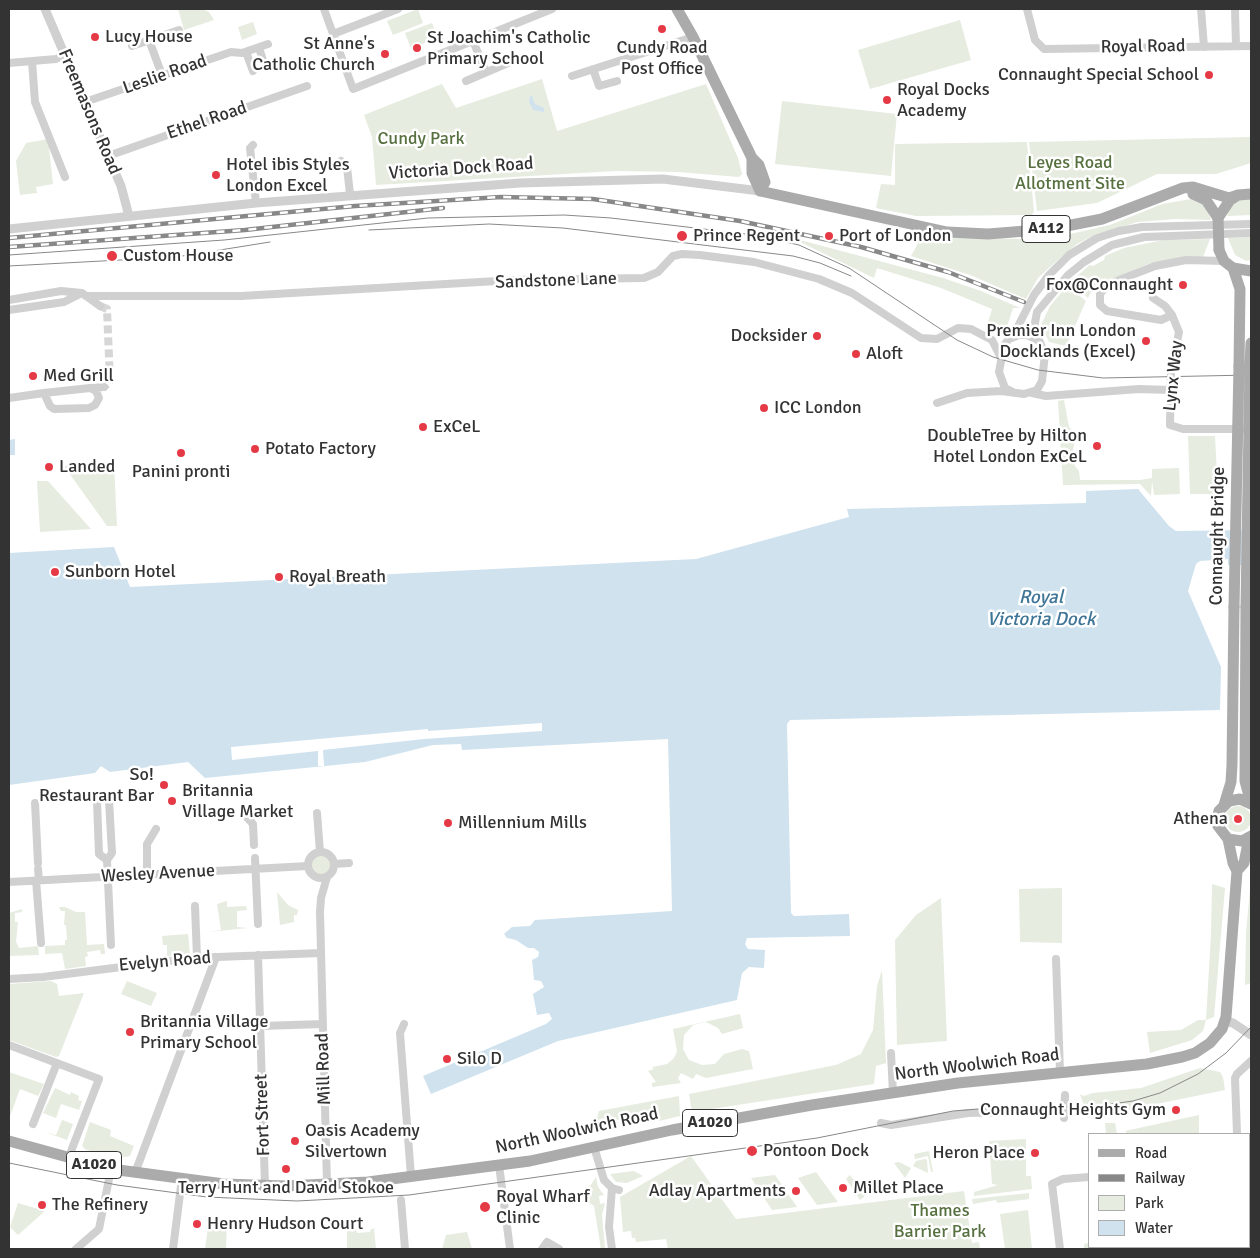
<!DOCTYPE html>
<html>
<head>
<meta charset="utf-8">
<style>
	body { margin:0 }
	#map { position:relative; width:1260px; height:1258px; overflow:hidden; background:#fff; font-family:Signika,sans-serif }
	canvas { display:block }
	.frame { position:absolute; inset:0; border:10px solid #333; pointer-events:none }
	.legend { position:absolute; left:1088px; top:1133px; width:162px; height:115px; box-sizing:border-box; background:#fff; border:1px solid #adadad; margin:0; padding:6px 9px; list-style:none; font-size:15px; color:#333 }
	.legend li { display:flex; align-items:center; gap:10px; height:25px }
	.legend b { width:25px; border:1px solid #adadad }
</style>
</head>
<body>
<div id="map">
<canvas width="1260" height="1258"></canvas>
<div class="frame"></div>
<ul class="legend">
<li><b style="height:6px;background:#ababab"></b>Road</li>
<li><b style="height:6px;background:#888"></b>Railway</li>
<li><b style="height:14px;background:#e6ecdf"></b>Park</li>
<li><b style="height:14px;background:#cfe2ee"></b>Water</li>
</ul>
</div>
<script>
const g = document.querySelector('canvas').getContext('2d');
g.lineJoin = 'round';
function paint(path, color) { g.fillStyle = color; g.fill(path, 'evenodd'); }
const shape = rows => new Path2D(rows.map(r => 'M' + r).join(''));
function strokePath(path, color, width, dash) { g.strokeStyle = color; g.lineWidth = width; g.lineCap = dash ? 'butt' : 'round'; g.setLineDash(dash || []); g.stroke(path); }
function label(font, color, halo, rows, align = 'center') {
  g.font = font + ' Signika,sans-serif'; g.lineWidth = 5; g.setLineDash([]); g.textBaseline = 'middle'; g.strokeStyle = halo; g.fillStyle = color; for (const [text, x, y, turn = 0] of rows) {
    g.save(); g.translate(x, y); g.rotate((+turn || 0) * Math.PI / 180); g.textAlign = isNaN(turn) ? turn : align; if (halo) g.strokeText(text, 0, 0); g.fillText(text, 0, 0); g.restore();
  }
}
const green = shape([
	[178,9,202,9,209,12,214,20,184,30],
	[418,9,423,23,393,35,387,21],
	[960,20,971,60,870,89,858,50],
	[253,22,257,34,242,40,238,27],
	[432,23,438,38,411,48,405,33],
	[542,79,557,131,706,84,738,158,742,174,739,177,678,172,616,171,376,185,372,137,364,115,442,84,456,108],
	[782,101,897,114,891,176,775,164],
	[1251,137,1251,163,1216,174,1157,174,1097,203,1037,211,1029,142],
	[48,139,53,184,36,187,37,193,20,195,16,161,26,143],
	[1027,142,1034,211,1032,215,916,216,876,208,881,184,895,185,895,144],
	[1243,197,1251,197,1251,215,1227,216,1232,203],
	[1191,199,1206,206,1211,220,1175,219,1138,222,1096,234,1077,244,1062,256,1038,278,1026,299,970,275,911,256,921,238,1048,239,1110,225,1162,204],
	[1251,237,1251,260,1246,261,1235,255,1228,238],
	[1210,239,1203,257,1182,257,1148,264,1119,276,1091,292,1088,298,1070,282,1090,265,1093,266,1104,260,1105,256,1124,248,1164,240],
	[800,240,943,278,981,291,1020,308,1013,308,1007,327,999,330,986,329,992,309,941,288,877,268,874,278,800,242],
	[1067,286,1086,301,1066,346,1049,342,1041,325,1050,306],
	[1064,400,1069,427,1076,434,1072,456,1075,466,1079,471,1080,480,1140,480,1152,478,1152,469,1179,468,1180,494,1154,495,1152,481,1151,496,1140,484,1063,485,1058,401],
	[1188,436,1215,436,1218,494,1190,494],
	[114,463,117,526,107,526,64,466],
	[37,481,48,481,91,529,40,532],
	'1225 819a13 13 0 1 1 26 0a13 13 0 1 1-26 0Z',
	'311 865a10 10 0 1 1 20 0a10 10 0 1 1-20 0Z',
	[1251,878,1251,983,1245,985,1246,933],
	[1212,884,1225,888,1214,1017,1206,1020,1203,1031,1192,1040,1150,1053,1147,1032,1181,1030,1198,1020,1206,1020,1211,935],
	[1062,888,1062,943,1020,942,1019,889],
	[277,892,288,905,298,910,297,915,294,915,294,922,280,925],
	[941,898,947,1041,897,1045,895,940,916,915],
	[227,901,227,907,246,906,247,910,237,911,237,927,248,928,209,932,221,930,217,904],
	[59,907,65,907,76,912,85,912,87,945,104,944,105,954,101,954,100,950,87,952,88,956,85,957,86,966,65,969,62,953,45,954,45,946,65,945,65,940,67,940,66,925,64,925,65,911,61,911],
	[22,909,22,912,15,913,15,922,18,922,16,942,19,948,38,946,39,955,9,956,9,913],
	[188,934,190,954,167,956,167,945,163,945,162,936],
	[882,970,886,1063,876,1066,874,1084,692,1112,689,1094,836,1065,861,1054,873,1030,877,986],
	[51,981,57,984,59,996,84,993,59,1056,56,1057,9,1040,9,984],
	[127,981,157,993,151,1006,121,994],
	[740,1014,743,1028,722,1034,718,1028,706,1022,693,1025,684,1035,683,1049,689,1060,702,1065,715,1064,724,1054,742,1049,749,1051,753,1069,706,1078,696,1074,693,1079,681,1073,678,1078,681,1083,652,1087,652,1083,656,1082,648,1071,654,1069,652,1067,667,1064,674,1058,677,1051,673,1029],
	[1200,1068,1220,1072,1223,1077,1225,1090,1088,1118,1080,1094,1084,1096,1093,1093,1141,1088],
	[9,1072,44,1084,38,1096,20,1089,9,1119],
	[55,1088,70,1095,71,1092,79,1096,78,1100,82,1101,79,1110,61,1104,56,1118,43,1113],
	[679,1096,680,1116,659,1121,644,1115,600,1123,597,1118,599,1111],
	[1199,1115,1199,1134,1128,1134,1125,1131],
	[62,1120,73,1124,67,1140,45,1132,56,1135],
	[90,1122,111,1130,110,1136,134,1146,130,1156,125,1157,86,1150,82,1146],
	[1105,1123,1115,1123,1117,1134,1106,1134],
	[1026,1139,1026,1176,1031,1176,1032,1189,974,1196,974,1192,998,1185,992,1184,989,1141],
	[929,1151,933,1172,931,1172,928,1156,915,1159,914,1154],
	[691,1156,736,1219,964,1191,972,1243,979,1242,980,1249,668,1249,666,1239,636,1242,635,1238,632,1238,631,1231,623,1232,620,1197],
	[925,1159,927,1160,928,1173,913,1166,916,1161],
	[899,1162,911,1168,905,1178,894,1163],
	[634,1171,643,1176,627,1183,616,1182,610,1174],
	[816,1172,838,1202,817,1205,798,1178],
	[775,1175,797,1207,772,1210,751,1178],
	[850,1175,865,1196,860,1200,846,1179],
	[596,1177,598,1187,604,1195,599,1196,600,1204,605,1203,602,1215,605,1249,601,1249,594,1206,582,1198],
	[1029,1193,1029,1199,997,1203,996,1200,973,1204,972,1199],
	[18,1203,45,1211,18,1235,10,1227],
	[1028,1210,1032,1249,1005,1249,1000,1214],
	[209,1219,227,1221,226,1249,205,1249],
	[377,1228,374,1229,376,1249,347,1249,347,1229,356,1229,357,1233,370,1232,371,1229],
	[467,1232,472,1249,442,1249,446,1235],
	[1089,1243,1089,1247,1117,1247,1117,1249,1084,1249,1084,1244]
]);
const water = shape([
	[530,96,532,96,535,104,544,108,544,112,533,110,529,102],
	[15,439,15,455,9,455,9,440],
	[1138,489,1169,526,1176,531,1251,530,1251,565,1228,565,1228,559,1200,561,1196,564,1188,591,1221,667,1220,710,790,720,787,724,791,913,794,916,849,914,850,936,747,938,745,944,748,949,765,950,764,968,749,967,742,973,737,1000,558,1041,431,1094,423,1076,546,1024,552,1019,549,1013,537,1015,533,994,544,987,541,981,534,980,532,960,538,957,539,952,534,948,528,948,516,940,507,938,504,934,512,927,530,926,535,920,672,911,668,739,462,750,461,744,433,745,365,762,205,778,188,762,110,772,101,766,95,773,9,785,9,553,114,547,130,587,696,559,849,517,847,509,1086,503,1086,491]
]);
const pier = shape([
	[1218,528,1220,562,1216,562,1214,529],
	[542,723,542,731,424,739,323,750,324,766,318,766,318,751,232,760,231,747,428,729,428,731]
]);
const minorTunnel = shape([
	[100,306,107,309,110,381,104,387]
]);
const minor = shape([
	[324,9,353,89,552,9],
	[1027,9,1035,40,1044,49,1251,46],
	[1201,9,1204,47],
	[1235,9,1236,46],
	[333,34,398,9],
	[149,40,162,75],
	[473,41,486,72],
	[132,46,179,30],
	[259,48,265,66],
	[246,52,253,71],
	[32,61,35,102,65,177],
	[9,63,56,59,64,55],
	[593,69,599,86,617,81],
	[572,76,693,37],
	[466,81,508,63],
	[85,102,231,52,242,53,268,44],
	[253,145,250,148,256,203],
	[108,156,307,86],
	[341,161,347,167,350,194],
	[86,296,241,296,514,280,644,278,658,272,673,256,682,254,700,255,754,262,819,279,852,293,921,338,937,339,958,328,971,329,992,340,1001,358],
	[1153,298,1165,306,1172,315,1179,332,1171,371,1170,425,1183,429,1242,429],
	[9,300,61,291,82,293,100,306],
	[9,310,64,302,80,294],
	[1172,315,1161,320,1107,311,1100,305,1100,294,1105,288,1119,280,1155,266,1186,260,1224,261],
	[1013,336,1034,295,1049,275,1069,255,1097,238,1119,231,1142,227,1251,224],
	[90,388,104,387],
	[1013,392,1005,388,999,372,1004,345,1009,339,1019,335,1027,335,1039,341],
	[1032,393,1046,396,1139,389,1170,390],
	[9,398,44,393,90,388,96,391,99,398,95,405,89,408,54,409,50,406,44,393],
	[937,403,967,393,1001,391,1024,394,1037,390,1042,381,1045,354,1034,328,1037,312,1068,275,1084,262,1112,245,1144,237,1251,233],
	[35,803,38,863],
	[317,813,320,852],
	[244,814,253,824,254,845],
	'308 865a13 13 0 1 1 26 0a13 13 0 1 1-26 0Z',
	[255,858,258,924],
	[107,860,99,854,97,801,103,796,109,800,112,853,107,860,111,945],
	[334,864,349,863],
	[38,869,39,880],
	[147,874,147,844,156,829],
	[36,880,41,943],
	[9,882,308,866],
	[195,906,197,958],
	[258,955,265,1186],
	[1056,959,1060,1072],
	[9,979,43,977,192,958,321,953],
	[404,1024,400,1033,411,1176],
	[261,1026,323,1024],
	[9,1045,99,1079,68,1159],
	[891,1053,893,1093],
	[1064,1118,1065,1095],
	[881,1123,891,1125,968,1113,1064,1111],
	[33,1124,57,1063],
	[1237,1134,1235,1078,1237,1074,1251,1061],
	[594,1147,604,1180,612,1188,619,1190],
	[499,1165,510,1249],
	[135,1173,216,957],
	[1249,1174,1251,1174],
	[327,1184,320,912,321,898,327,877],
	[612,1188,609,1227,612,1249],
	[401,1200,405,1249],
	[1170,1247,1170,1249],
	[76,1249,99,1229,111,1169],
	[173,1249,182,1178],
	[542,1249,547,1242,559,1249],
	[1060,1249,1052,1184,1063,1179,1089,1177]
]);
const tertiary = shape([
	[45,9,121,186,129,216],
	[9,229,256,203,520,183,663,179,760,191],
	[1224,1021,1233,1023,1251,1035]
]);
const primary = shape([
	[677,9,693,37,752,158,759,165,765,182,760,191],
	[752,158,752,173,760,191],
	[760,191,947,232,988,234,1051,229,1102,219,1183,188,1193,187,1229,198,1238,195],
	[1193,194,1206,200,1218,218],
	[1218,218,1230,200,1238,195,1251,194],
	[1219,250,1224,261,1233,268,1251,271],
	[1233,268,1240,289,1239,366],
	[1250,366,1251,343],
	[1246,607,1245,781,1251,803],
	[1251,804,1240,799,1229,801,1219,811,1217,818,1218,826,1228,839,1242,841,1251,836],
	[1224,805,1231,782,1232,765,1234,607],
	[1237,871,1244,863,1249,838],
	[9,1141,111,1169,224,1184,286,1186,368,1182,530,1161,672,1130,812,1105,958,1083,1147,1064,1182,1057,1195,1053,1210,1043,1222,1029,1226,1017,1237,871,1233,863,1228,839]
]);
const tram = shape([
	[369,230,489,224,563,228,793,256,820,263,851,276],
	[9,255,224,240,428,218,564,215,611,218,754,235,799,245,849,268,957,340,993,357,1038,370,1103,378,1251,375],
	[9,266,176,257,270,242],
	[9,1163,117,1185,207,1197,297,1201,409,1195,817,1138,953,1111,1017,1106,1089,1107,1133,1101,1160,1093,1198,1074,1226,1053,1251,1027]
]);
const rail = shape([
	[9,238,355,206,501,197,593,199,740,221,861,247,948,272,1024,302],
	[9,247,245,230,443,208]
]);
const primaryBridge = shape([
	[1218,218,1219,250],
	[1234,607,1239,366],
	[1246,607,1250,366]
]);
const markers = [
	[662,29,5,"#e63946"],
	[95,37,5,"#e63946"],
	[417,48,5,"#e63946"],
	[385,54,5,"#e63946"],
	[1209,75,5,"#e63946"],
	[887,100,5,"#e63946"],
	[216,175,5,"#e63946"],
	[682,236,6,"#e63946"],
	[829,236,5,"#e63946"],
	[112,256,6,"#e63946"],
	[1183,285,5,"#e63946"],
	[817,336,5,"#e63946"],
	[1146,341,5,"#e63946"],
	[856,354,5,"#e63946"],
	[33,376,5,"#e63946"],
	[764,408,5,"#e63946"],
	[423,427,5,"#e63946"],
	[1097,446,5,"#e63946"],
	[255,449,5,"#e63946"],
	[181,453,5,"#e63946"],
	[49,467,5,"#e63946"],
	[55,572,5,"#e63946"],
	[279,577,5,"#e63946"],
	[164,785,5,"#e63946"],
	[172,801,5,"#e63946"],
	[1238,819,5,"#e63946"],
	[448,823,5,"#e63946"],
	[130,1032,5,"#e63946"],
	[447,1059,5,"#e63946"],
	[1176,1110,5,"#e63946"],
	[295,1141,5,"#e63946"],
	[752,1151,6,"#e63946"],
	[1035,1153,5,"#e63946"],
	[286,1169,5,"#e63946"],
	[843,1188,5,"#e63946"],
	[796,1191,5,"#e63946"],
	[42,1205,5,"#e63946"],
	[485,1207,6,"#e63946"],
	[197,1224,5,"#e63946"]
];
const shields = [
	[1046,229,48],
	[710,1123,55],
	[94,1165,55]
];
const shieldNames = [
	["A112",1046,229],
	["A1020",710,1123],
	["A1020",94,1165]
];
const poiNames = [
	["Lucy House",105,37],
	["St Joachim's Catholic",427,38],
	["Primary School",427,59],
	["St Anne's",375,44,"right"],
	["Catholic Church",375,65,"right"],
	["Cundy Road",662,48,"center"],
	["Post Office",662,69,"center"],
	["Connaught Special School",1199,75,"right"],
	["Royal Docks",897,90],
	["Academy",897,111],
	["Hotel ibis Styles",226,165],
	["London Excel",226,186],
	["Prince Regent",693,236],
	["Port of London",839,236],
	["Custom House",123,256],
	["Fox@Connaught",1173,285,"right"],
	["Premier Inn London",1136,331,"right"],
	["Docklands (Excel)",1136,352,"right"],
	["Docksider",807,336,"right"],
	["Aloft",866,354],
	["Med Grill",43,376],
	["ICC London",774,408],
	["ExCeL",433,427],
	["DoubleTree by Hilton",1087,436,"right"],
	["Hotel London ExCeL",1087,457,"right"],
	["Potato Factory",265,449],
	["Landed",59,467],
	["Panini pronti",181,472,"center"],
	["Sunborn Hotel",65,572],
	["Royal Breath",289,577],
	["So!",154,775,"right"],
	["Restaurant Bar",154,796,"right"],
	["Britannia",182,791],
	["Village Market",182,812],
	["Athena",1228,819,"right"],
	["Millennium Mills",458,823],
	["Britannia Village",140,1022],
	["Primary School",140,1043],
	["Silo D",457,1059],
	["Connaught Heights Gym",1166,1110,"right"],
	["Oasis Academy",305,1131],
	["Silvertown",305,1152],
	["Pontoon Dock",763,1151],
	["Heron Place",1025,1153,"right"],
	["Terry Hunt and David Stokoe",286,1188,"center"],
	["Millet Place",853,1188],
	["Adlay Apartments",786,1191,"right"],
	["Royal Wharf",496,1197],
	["Clinic",496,1218],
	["The Refinery",52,1205],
	["Henry Hudson Court",207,1224]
];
const streetNames = [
	["Royal Road",1143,47,-1],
	["Leslie Road",165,75,-19],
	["Freemasons Road",89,112,67],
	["Ethel Road",207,121,-19],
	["Victoria Dock Road",461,169,-4],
	["Sandstone Lane",556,281,-2],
	["Lynx Way",1174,376,-84],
	["Connaught Bridge",1218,536,-89],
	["Wesley Avenue",158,874,-3],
	["Evelyn Road",165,962,-5],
	["North Woolwich Road",977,1065,-7],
	["Mill Road",324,1069,-92],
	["Fort Street",263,1115,-92],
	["North Woolwich Road",577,1131,-12]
];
const parkNames = [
	["Cundy Park",421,139],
	["Leyes Road",1070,163],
	["Allotment Site",1070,184],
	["Thames",940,1211],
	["Barrier Park",940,1232]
];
const waterNames = [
	["Royal",1041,598],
	["Victoria Dock",1041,620]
];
paint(green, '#e6ecdf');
paint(water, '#cfe2ee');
paint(pier, '#fff');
strokePath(minorTunnel, '#d6d6d6', 8, [8, 4]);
strokePath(minor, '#d0d0d0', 8);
strokePath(tertiary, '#d0d0d0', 9);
strokePath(primary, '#ababab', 11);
strokePath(tram, '#888', 1);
strokePath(rail, '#888', 4.5);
strokePath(rail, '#fff', 2.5, [8]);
strokePath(primaryBridge, '#ababab', 11);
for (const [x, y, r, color] of markers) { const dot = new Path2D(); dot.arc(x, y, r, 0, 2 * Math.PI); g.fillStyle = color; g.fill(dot); strokePath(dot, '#fff', 2); }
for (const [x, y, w] of shields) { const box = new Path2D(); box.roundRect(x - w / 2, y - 13.5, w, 27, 4); g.fillStyle = '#fff'; g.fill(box); strokePath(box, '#333', 1); }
label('bold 16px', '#333', null, shieldNames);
label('18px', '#333', '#fff', poiNames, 'left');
label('18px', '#333', '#fff', streetNames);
label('18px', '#56703f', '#fff', parkNames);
label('italic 19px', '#3f7597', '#fff', waterNames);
</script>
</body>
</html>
